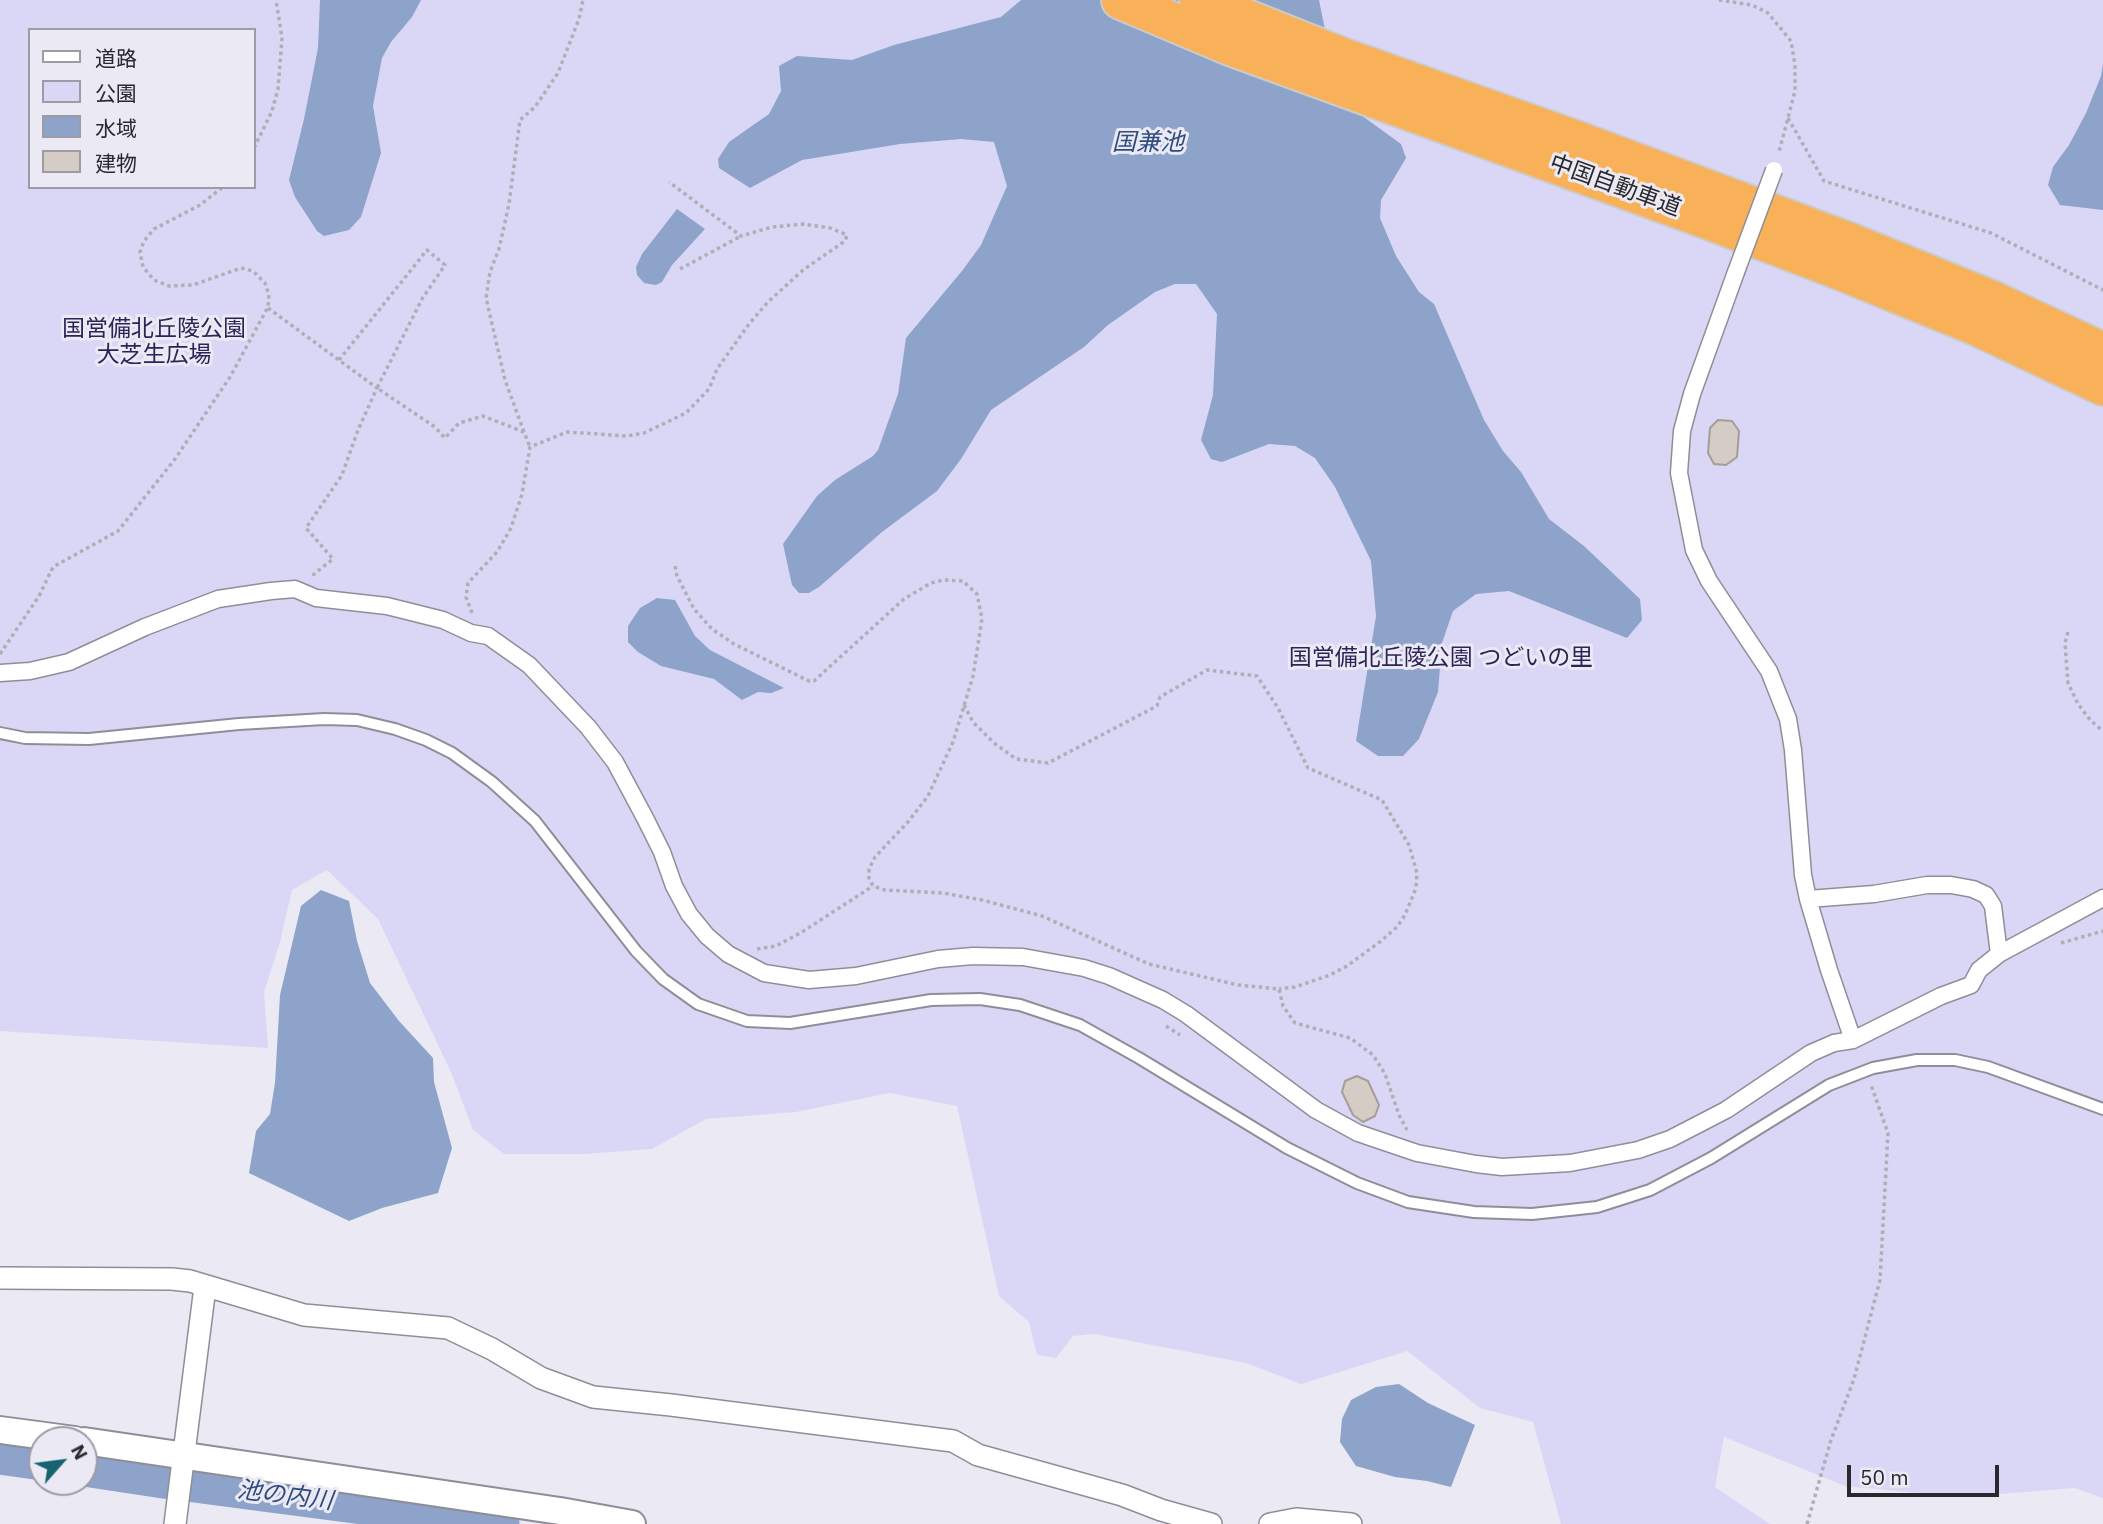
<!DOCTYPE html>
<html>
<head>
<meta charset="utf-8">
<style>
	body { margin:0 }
	#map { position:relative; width:2103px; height:1524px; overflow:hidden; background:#eae9f4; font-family:"IBM Plex Sans","Noto Sans JP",sans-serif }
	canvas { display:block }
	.legend { position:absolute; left:28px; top:28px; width:228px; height:161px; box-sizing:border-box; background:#eae9f4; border:2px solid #9d9ca4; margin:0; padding:9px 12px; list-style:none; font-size:21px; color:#29282c }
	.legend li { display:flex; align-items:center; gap:14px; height:35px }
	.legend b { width:35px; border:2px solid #9d9ca4 }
	.north { position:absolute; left:28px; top:1426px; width:70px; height:70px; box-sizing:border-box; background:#eae9f4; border:2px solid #9d9ca4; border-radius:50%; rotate:62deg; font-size:19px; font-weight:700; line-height:28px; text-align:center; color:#29282c }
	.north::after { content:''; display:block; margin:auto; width:24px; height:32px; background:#186370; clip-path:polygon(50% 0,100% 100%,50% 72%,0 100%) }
	.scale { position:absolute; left:1847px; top:1465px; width:152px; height:32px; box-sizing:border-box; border:4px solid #29282c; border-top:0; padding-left:9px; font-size:21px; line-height:24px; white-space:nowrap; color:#29282c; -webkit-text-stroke:5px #eae9f4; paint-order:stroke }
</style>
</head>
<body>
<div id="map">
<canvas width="2103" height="1524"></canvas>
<ul class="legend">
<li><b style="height:9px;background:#fff"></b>道路</li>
<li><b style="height:19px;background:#dad7f6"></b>公園</li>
<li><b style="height:19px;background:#8da3c9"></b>水域</li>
<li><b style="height:19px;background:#d5ccc5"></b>建物</li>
</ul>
<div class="north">N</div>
<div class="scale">50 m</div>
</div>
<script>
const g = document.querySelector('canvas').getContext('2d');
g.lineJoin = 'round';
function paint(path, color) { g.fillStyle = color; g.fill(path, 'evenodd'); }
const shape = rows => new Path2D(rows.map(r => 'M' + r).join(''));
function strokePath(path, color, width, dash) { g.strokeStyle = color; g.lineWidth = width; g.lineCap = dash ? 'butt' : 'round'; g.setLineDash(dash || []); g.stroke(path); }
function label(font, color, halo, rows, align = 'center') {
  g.font = font + ' "IBM Plex Sans","Noto Sans JP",sans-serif'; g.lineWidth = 6; g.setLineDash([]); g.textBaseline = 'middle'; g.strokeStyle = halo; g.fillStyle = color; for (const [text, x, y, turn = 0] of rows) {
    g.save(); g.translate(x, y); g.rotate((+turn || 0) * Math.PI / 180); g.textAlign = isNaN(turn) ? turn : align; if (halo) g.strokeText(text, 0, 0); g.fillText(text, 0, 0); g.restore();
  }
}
const green = shape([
	[0,0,2103,0,2103,1498,2074,1488,1962,1497,1845,1486,1724,1437,1715,1487,1770,1524,1561,1524,1533,1422,1480,1408,1407,1351,1301,1384,1246,1363,1095,1334,1073,1336,1056,1358,1037,1355,1029,1322,999,1296,957,1106,890,1093,796,1112,706,1119,652,1149,585,1154,504,1154,473,1130,451,1072,378,919,327,870,292,890,280,942,264,992,268,1048,0,1031],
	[30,30,254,30,254,187,30,187]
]);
const water = shape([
	[320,0,421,0,412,17,391,42,382,58,373,106,381,153,361,217,349,230,324,236,317,231,295,197,289,180,304,119,318,48],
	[1021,0,1319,0,1339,99,1401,144,1406,158,1381,200,1380,218,1396,256,1419,292,1434,304,1484,420,1503,451,1521,472,1549,519,1584,546,1640,599,1642,620,1627,638,1509,591,1476,594,1453,611,1442,643,1438,692,1419,739,1403,756,1378,756,1356,741,1376,616,1371,561,1335,487,1315,458,1295,446,1269,444,1222,462,1211,459,1201,440,1213,395,1217,314,1196,284,1175,284,1155,292,1108,325,1084,347,991,410,961,459,937,491,882,532,819,587,809,593,799,593,792,585,783,544,817,496,835,480,873,456,878,450,898,394,906,338,962,271,981,245,1007,186,994,142,961,139,900,144,802,160,750,188,719,168,718,159,729,142,769,114,781,91,779,66,797,56,852,60,894,45,1001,17],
	[2103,64,2103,210,2060,205,2048,185,2053,167,2069,145,2086,113,2101,76],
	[677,209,705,229,672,265,662,282,656,285,644,283,637,275,636,267,642,254],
	[657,598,675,600,695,636,710,650,784,688,771,693,758,692,742,700,714,679,661,666,638,652,628,642,628,626,640,608],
	[321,890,349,901,357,941,370,983,399,1021,433,1058,434,1082,452,1148,438,1193,382,1208,349,1221,249,1173,256,1131,270,1114,275,1083,280,995,301,906],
	[1399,1384,1428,1403,1475,1425,1451,1487,1427,1481,1395,1477,1356,1466,1340,1442,1342,1419,1351,1400,1376,1387]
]);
const river = shape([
	[0,1456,42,1462],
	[84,1468,170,1481],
	[194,1484,501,1524]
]);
const building = shape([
	[1718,420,1732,421,1739,431,1737,457,1726,465,1714,464,1708,453,1710,428,1718,420],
	[1357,1076,1368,1081,1379,1105,1375,1116,1363,1122,1353,1115,1342,1092,1345,1081,1357,1076]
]);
const path = shape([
	[1719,0,1752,5,1768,13,1791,41,1795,65,1795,91,1779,152],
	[1788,118,1824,181,1991,233,2103,290],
	[254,148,272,111,278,89,282,38,276,0],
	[680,269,741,236],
	[268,308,377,388,358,430,342,475,306,528,333,559,314,574,312,579],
	[339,360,427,250,445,265,422,299,377,388,435,427,445,438,459,423,483,416,524,432,530,447],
	[524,432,505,380,486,298,490,272,499,249,509,204,520,120,535,107,558,73,579,19,583,0],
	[675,566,677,576,694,609,712,629,734,644,809,681,814,681,904,599,931,583,943,580,963,581,977,594,982,619,973,676,953,742,928,796,908,822,875,857,869,869,869,878,873,886,885,890,943,893,982,900,1042,916,1149,964,1238,985,1279,989,1283,1006,1295,1023,1350,1038,1373,1055,1385,1074,1399,1115,1407,1130],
	[472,613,466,597,468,583,497,552,511,528,522,494,530,447,567,432,627,436,644,433,686,413,709,389,717,369,749,324,768,302,803,270,845,241,847,235,830,228,803,224,772,227,741,236,669,182],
	[2068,632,2065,643,2068,683,2078,704,2091,721,2103,731],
	[0,654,39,596,53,567,118,531,175,459,230,377,268,307,269,295,265,283,253,271,241,268,193,285,169,286,154,280,143,267,140,252,144,241,154,229,200,205,223,187],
	[964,705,973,722,994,743,1016,759,1048,763,1157,706,1160,697,1207,670,1257,676,1278,708,1308,768,1382,800,1409,845,1417,873,1416,888,1405,915,1397,927,1381,941,1347,966,1330,975,1295,987,1279,989],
	[2061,943,2103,931],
	[757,949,776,946,802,932,873,886],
	[1166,1026,1180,1035],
	[1807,1524,1831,1440,1854,1379,1880,1280,1888,1133,1871,1085]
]);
const service = shape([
	[0,733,25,738,89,739,239,724,324,719,357,720,395,729,426,740,452,753,492,782,535,821,636,951,663,979,698,1004,747,1021,790,1023,931,1000,980,999,1020,1005,1080,1025,1139,1058,1287,1148,1357,1183,1408,1202,1474,1212,1532,1214,1597,1207,1650,1190,1711,1158,1829,1085,1873,1068,1917,1060,1955,1060,1988,1067,2103,1109]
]);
const pedestrian = shape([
	[1736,272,1692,394,1682,431,1679,473,1694,550,1709,581,1769,671,1788,719,1793,750,1803,875,1808,899,1829,970,1853,1040],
	[0,673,30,671,69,662,145,627,218,599,271,591,295,589,316,598,387,606,443,620,471,633,488,636,529,665,588,727,615,762,645,818,662,852,674,886,689,914,707,936,728,954,764,973,809,980,856,976,938,959,973,956,1023,957,1084,968,1109,976,1163,1000,1186,1014,1316,1110,1358,1133,1417,1153,1476,1164,1502,1167,1570,1163,1638,1150,1670,1139,1726,1110,1811,1053,1834,1043,1853,1040,1941,996,1971,985,1979,970,1999,954],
	[1808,899,1874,894,1927,885,1951,885,1973,889,1986,895,1993,906,1999,954,2103,898]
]);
const minor = shape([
	[0,1278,172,1279,190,1281,304,1315,448,1328,492,1349,541,1378,593,1397,671,1405,953,1441,978,1455,1122,1495,1161,1510,1211,1524],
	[175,1524,205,1287],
	[1270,1524,1296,1519,1351,1524]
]);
const tertiary = shape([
	[0,1430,75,1440],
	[84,1441,560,1511,632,1524]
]);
const motorway = shape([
	[1121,0,1230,46,1708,220,1841,271,1976,326,2103,386],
	[1199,0,1342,57,1576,140,1852,243,1992,300,2103,352]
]);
const pedestrianBridge = shape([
	[1736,272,1774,170]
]);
const streetNames = [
	["中国自動車道",1615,186,20]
];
const parkNames = [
	["国営備北丘陵公園",154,329],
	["大芝生広場",154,355],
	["国営備北丘陵公園 つどいの里",1441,658]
];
const waterNames = [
	["国兼池",1148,143],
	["池の内川",285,1496,7]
];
paint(green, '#dad7f6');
paint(water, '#8da3c9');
strokePath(river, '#8da3c9', 37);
paint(building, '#d5ccc5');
strokePath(building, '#a69d96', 2);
strokePath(service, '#8f8e98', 14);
strokePath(pedestrian, '#8f8e98', 19);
strokePath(minor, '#8f8e98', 24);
strokePath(tertiary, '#8f8e98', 30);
strokePath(motorway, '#cccbcc', 42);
strokePath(path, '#afaeb7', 3.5, [3.5, 3.5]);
strokePath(service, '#fff', 10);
strokePath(pedestrian, '#fff', 16);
strokePath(minor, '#fff', 21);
strokePath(tertiary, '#fff', 26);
strokePath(motorway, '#f9b159', 38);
strokePath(pedestrianBridge, '#8f8e98', 19, []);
strokePath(pedestrianBridge, '#fff', 16);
label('23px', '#29282c', '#eae9f4', streetNames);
label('23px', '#2e2358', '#eae9f4', parkNames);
label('italic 24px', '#2f4c7e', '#eae9f4', waterNames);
</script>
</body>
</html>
